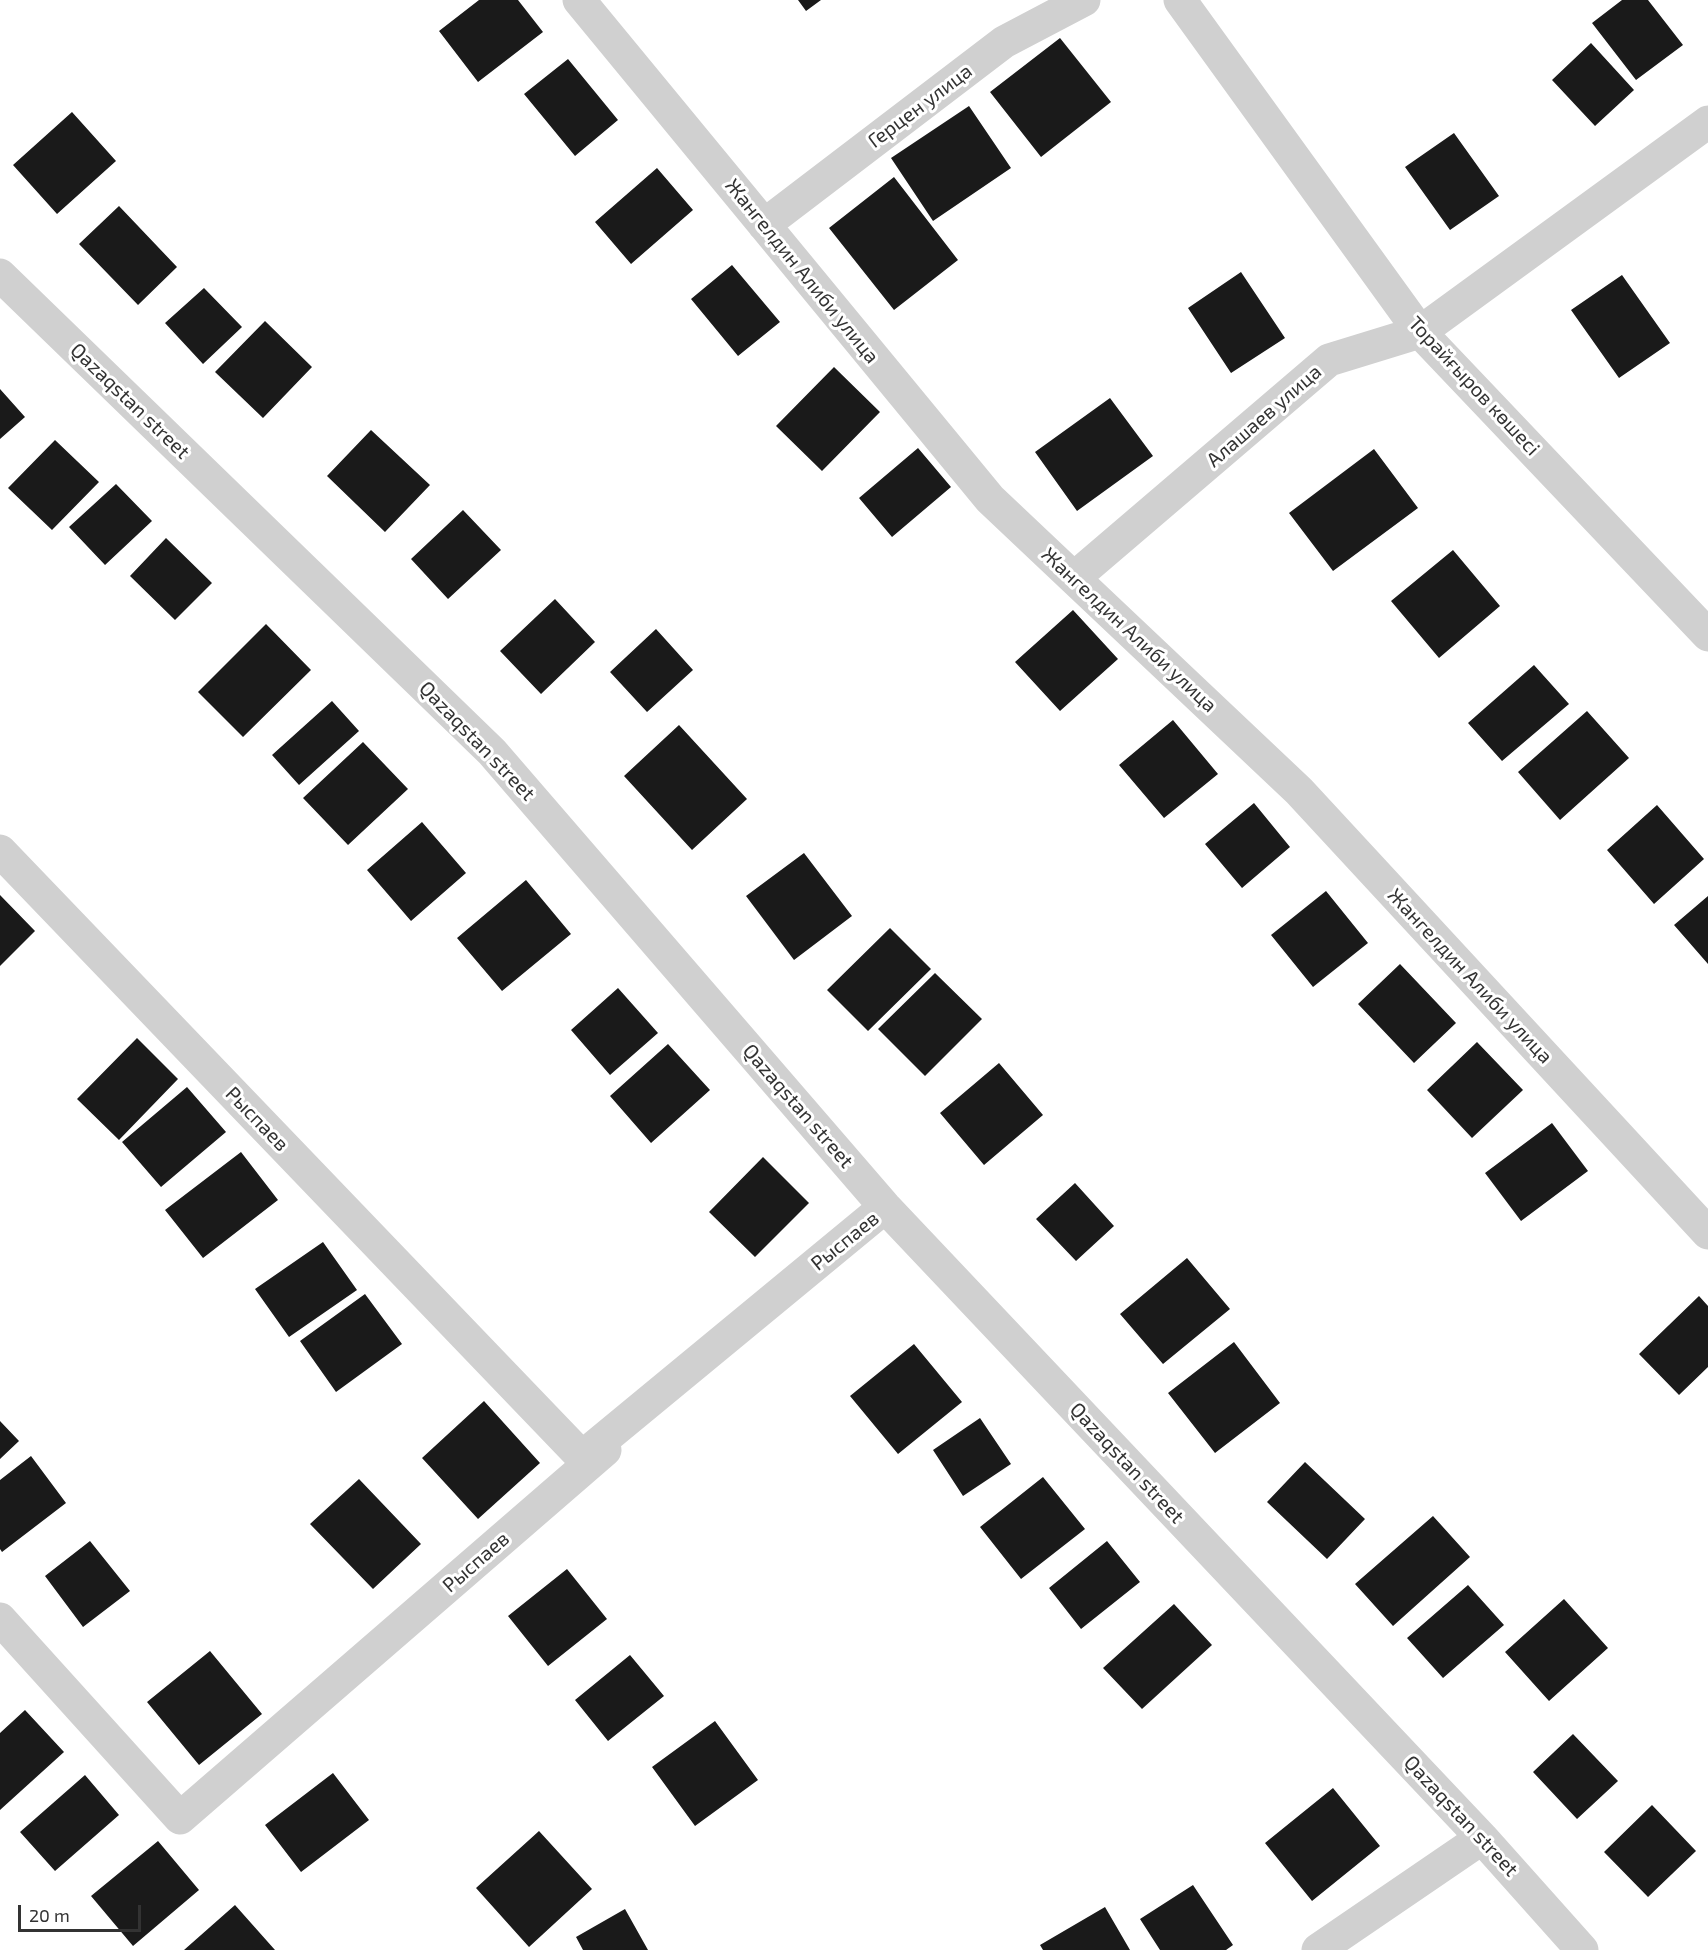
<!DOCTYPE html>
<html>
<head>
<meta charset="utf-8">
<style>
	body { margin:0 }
	#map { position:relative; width:1708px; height:1950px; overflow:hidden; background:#fff; font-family:"Exo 2",sans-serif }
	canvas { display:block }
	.scale { position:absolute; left:18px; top:1905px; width:123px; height:27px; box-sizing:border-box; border:3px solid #333; border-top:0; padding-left:8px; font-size:18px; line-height:21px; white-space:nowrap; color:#333; -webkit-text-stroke:4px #fff; paint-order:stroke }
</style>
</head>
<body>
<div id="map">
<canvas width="1708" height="1950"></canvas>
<div class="scale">20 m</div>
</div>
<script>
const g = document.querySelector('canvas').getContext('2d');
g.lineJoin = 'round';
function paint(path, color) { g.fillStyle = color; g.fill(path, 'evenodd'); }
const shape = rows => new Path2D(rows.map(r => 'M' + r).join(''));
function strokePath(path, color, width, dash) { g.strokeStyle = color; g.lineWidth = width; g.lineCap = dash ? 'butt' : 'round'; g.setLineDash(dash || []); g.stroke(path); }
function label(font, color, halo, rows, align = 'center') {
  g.font = font + ' "Exo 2",sans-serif'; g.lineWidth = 6; g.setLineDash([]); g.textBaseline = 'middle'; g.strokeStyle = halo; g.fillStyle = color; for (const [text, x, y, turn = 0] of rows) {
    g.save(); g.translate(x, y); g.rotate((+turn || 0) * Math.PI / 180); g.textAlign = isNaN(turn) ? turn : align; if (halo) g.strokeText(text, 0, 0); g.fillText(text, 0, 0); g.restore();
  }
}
const building = shape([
	[479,0,518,0,543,32,478,82,439,31],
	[798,0,821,0,806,11],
	[1622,0,1648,0,1683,45,1636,80,1592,23],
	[1060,38,1111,102,1041,157,990,92],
	[1591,43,1634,90,1595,126,1552,80],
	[568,59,618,120,575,156,524,94],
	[969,106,1011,168,933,221,891,158],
	[72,112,116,161,57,214,13,165],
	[1454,133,1499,196,1450,230,1405,167],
	[657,168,693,210,631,264,595,222],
	[894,177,958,260,894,310,829,228],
	[119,206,177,267,138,305,79,244],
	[732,265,780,322,738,356,691,299],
	[1241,272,1285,338,1231,373,1188,308],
	[1622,275,1670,343,1619,378,1571,310],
	[204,288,242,327,203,364,165,323],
	[265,321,312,367,263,418,215,372],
	[834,367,880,412,822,471,776,426],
	[0,389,25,417,0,439],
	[1110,398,1153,456,1077,511,1035,452],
	[371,430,430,485,385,532,327,476],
	[55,440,99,482,52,530,8,488],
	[918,448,951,487,892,537,859,498],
	[1374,449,1418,508,1333,571,1289,513],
	[116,484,152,521,105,565,69,527],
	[463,510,501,550,448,599,411,559],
	[166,538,212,583,175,620,130,576],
	[1453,550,1500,606,1439,658,1391,601],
	[555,599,595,642,541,694,500,651],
	[1073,610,1118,659,1060,711,1015,662],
	[266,624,311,670,243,737,198,692],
	[656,629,693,670,647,712,610,672],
	[1534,665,1569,704,1502,761,1468,723],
	[332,701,359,731,299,785,272,755],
	[1587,711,1629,758,1560,820,1518,772],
	[1173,720,1218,774,1164,818,1119,765],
	[679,725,747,799,692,850,624,776],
	[363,742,408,789,348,845,303,798],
	[1254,803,1290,847,1242,888,1205,844],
	[1657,805,1704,859,1654,904,1607,850],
	[422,822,466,873,411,921,367,870],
	[804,853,852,916,794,960,746,896],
	[526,880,571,934,502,991,457,938],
	[1326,891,1368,943,1313,987,1271,935],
	[0,895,35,931,0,966],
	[1708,896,1708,964,1674,925],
	[890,928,931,969,868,1031,827,990],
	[1400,964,1456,1023,1414,1063,1358,1004],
	[935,973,982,1019,925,1076,878,1029],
	[618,988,658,1033,610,1075,571,1030],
	[137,1038,178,1079,119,1140,77,1099],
	[1477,1042,1523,1090,1472,1138,1427,1090],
	[668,1044,710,1090,651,1143,610,1096],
	[999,1063,1043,1115,984,1165,940,1113],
	[187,1087,226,1132,161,1187,122,1142],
	[1552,1123,1588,1171,1521,1221,1485,1173],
	[241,1152,278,1200,203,1258,165,1210],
	[763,1157,809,1203,755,1257,709,1212],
	[1075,1183,1114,1226,1076,1261,1036,1219],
	[323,1242,357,1290,289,1337,255,1289],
	[1187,1258,1230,1309,1163,1364,1120,1314],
	[365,1294,402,1344,336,1392,300,1341],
	[1699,1296,1708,1306,1708,1367,1679,1395,1639,1354],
	[1234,1342,1280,1403,1215,1453,1168,1393],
	[914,1344,962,1402,898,1454,850,1396],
	[484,1401,540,1463,478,1519,422,1458],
	[980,1418,1011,1464,963,1496,933,1450],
	[0,1421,19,1441,0,1459],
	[31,1456,66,1503,2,1552,0,1549,0,1480],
	[1305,1462,1365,1519,1327,1559,1267,1502],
	[1043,1477,1085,1529,1021,1579,980,1527],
	[359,1479,421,1544,373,1589,310,1524],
	[1433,1516,1470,1557,1393,1626,1355,1584],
	[90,1541,130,1591,83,1627,45,1576],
	[1107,1541,1140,1582,1081,1629,1049,1588],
	[567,1569,607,1619,548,1666,508,1616],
	[1468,1585,1504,1625,1443,1678,1407,1638],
	[1564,1599,1608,1648,1549,1701,1505,1652],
	[1174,1604,1212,1645,1142,1709,1103,1668],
	[210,1651,262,1714,199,1765,147,1702],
	[630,1655,664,1696,608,1741,575,1700],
	[25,1710,64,1752,0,1810,0,1733],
	[715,1721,758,1780,695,1826,652,1767],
	[1573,1734,1618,1781,1577,1819,1533,1772],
	[333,1773,369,1820,301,1872,265,1825],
	[85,1775,119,1815,55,1871,20,1832],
	[1333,1788,1380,1846,1312,1901,1265,1843],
	[1652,1805,1696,1851,1648,1897,1604,1852],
	[539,1831,592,1889,529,1947,476,1888],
	[158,1841,199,1890,133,1946,91,1896],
	[1193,1885,1233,1945,1226,1950,1160,1950,1140,1919],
	[235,1905,275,1950,184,1950],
	[1105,1907,1130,1950,1043,1950,1040,1945],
	[625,1909,648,1950,583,1950,576,1937]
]);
const minor = shape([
	[579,0,990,499,1299,791,1708,1233],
	[1180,0,1420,332,1708,635],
	[764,225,1004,42,1084,0],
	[0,275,492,752,885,1207,1482,1838,1582,1950],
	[1074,578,1329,360,1420,332,1708,122],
	[0,851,582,1457,885,1207],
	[0,1619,180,1818,605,1450],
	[1318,1950,1482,1838]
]);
const streetNames = [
	["Герцен улица",920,106,-37],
	["Жангелдин Алиби улица",802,271,51],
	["Торайғыров көшесі",1474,386,47],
	["Qazaqstan street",130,401,44],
	["Алашаев улица",1264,416,-41],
	["Жангелдин Алиби улица",1129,630,43],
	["Qazaqstan street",477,741,46],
	["Жангелдин Алиби улица",1470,976,47],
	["Qazaqstan street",798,1106,49],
	["Рыспаев",257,1119,46],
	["Рыспаев",845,1241,-39],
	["Qazaqstan street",1127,1463,47],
	["Рыспаев",476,1562,-41],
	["Qazaqstan street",1461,1816,47]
];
paint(building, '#1a1a1a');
strokePath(minor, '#d0d0d0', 33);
label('20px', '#333', '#fff', streetNames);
</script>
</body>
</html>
